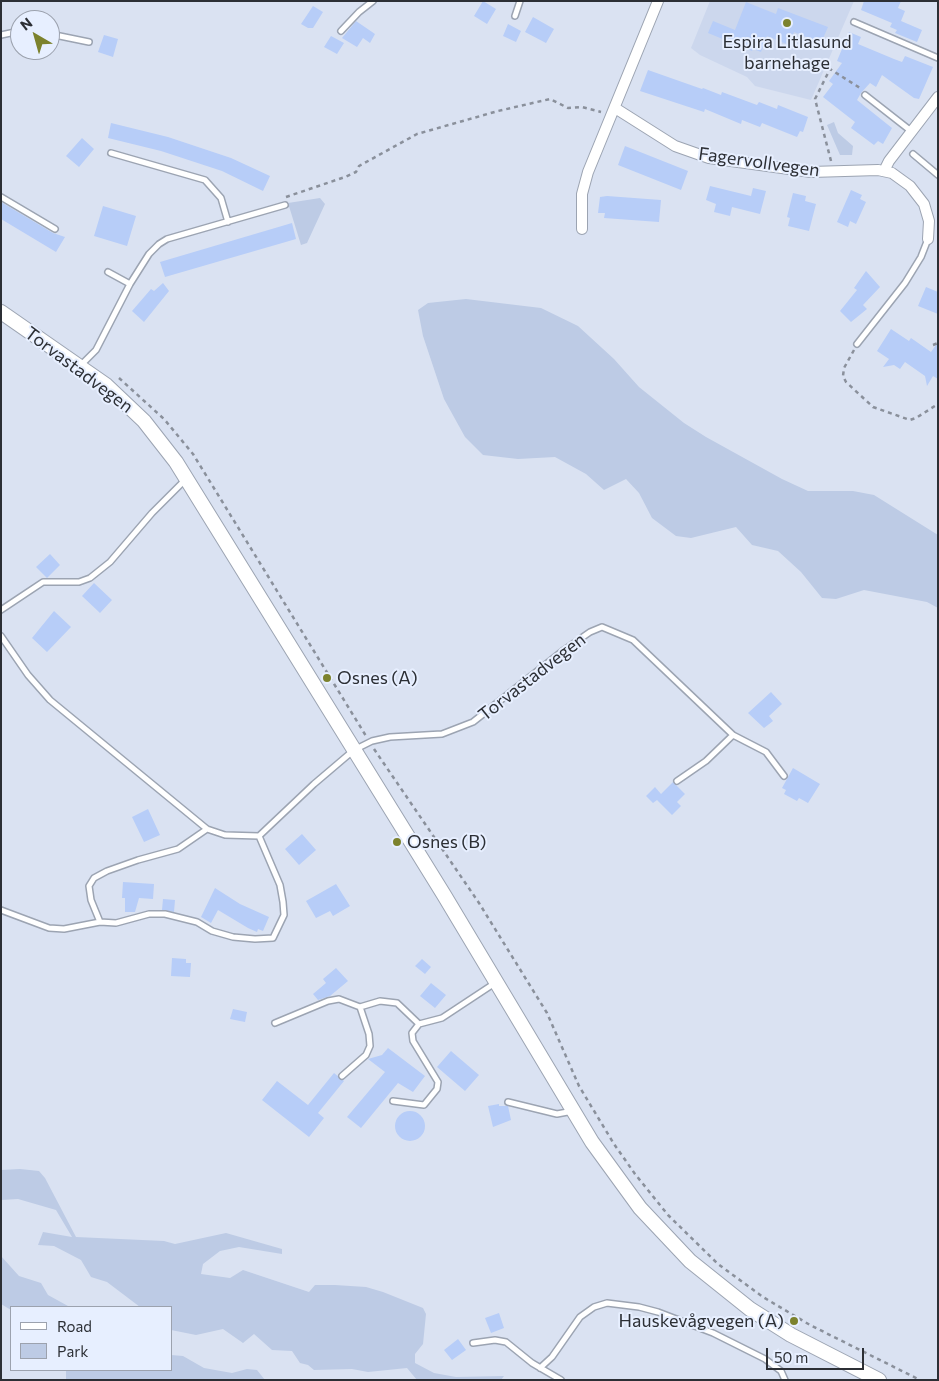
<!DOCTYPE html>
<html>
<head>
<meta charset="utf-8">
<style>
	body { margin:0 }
	#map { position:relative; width:939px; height:1381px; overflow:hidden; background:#dae2f2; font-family:Commissioner,sans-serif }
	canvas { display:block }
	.frame { position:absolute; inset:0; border:2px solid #2c2f35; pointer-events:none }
	.legend { position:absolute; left:10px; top:1306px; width:162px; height:65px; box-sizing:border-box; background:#e7efff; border:1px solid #9ca2ae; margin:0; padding:6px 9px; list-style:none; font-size:15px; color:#2c2f35 }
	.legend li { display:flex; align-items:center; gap:10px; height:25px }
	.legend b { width:25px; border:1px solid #9ca2ae }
	.north { position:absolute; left:10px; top:10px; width:50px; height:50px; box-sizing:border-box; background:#e7efff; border:1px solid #9ca2ae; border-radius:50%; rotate:322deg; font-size:14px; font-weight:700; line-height:20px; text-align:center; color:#2c2f35 }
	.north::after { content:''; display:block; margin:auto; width:18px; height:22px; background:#7c822d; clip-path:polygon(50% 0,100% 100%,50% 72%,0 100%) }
	.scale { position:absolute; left:766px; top:1348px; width:98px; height:22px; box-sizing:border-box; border:2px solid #2c2f35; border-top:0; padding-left:6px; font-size:15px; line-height:18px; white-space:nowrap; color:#2c2f35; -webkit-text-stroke:4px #e7efff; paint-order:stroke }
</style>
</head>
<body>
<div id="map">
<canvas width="939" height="1381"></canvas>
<div class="frame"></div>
<ul class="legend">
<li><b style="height:6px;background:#fff"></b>Road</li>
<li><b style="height:14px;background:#bdcbe5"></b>Park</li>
</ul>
<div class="north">N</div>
<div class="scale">50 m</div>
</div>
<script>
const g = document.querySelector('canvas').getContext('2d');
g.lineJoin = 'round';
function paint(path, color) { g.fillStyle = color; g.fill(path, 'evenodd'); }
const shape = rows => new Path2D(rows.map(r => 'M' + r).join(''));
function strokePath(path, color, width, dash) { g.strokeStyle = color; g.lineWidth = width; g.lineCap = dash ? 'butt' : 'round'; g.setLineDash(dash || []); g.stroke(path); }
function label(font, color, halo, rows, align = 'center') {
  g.font = font + ' Commissioner,sans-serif'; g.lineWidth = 4; g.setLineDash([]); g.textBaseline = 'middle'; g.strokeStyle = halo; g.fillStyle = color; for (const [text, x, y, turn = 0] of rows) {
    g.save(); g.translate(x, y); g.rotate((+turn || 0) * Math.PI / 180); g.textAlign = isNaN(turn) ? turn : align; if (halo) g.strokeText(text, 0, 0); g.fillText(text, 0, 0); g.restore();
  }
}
const built = shape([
	[710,1,854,1,811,100,755,86,747,77,700,55,691,48]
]);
const green = shape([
	[834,122,838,133,853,146,852,155,840,155,827,125],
	[320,198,325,204,307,243,301,245,288,203],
	[466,299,541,308,578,326,614,359,639,387,684,423,706,437,782,479,808,491,853,491,874,495,938,535,938,608,927,602,864,590,836,599,822,598,801,572,778,551,752,545,736,527,691,538,676,536,652,518,639,493,626,479,604,490,586,474,555,457,518,459,483,455,465,437,444,399,423,336,418,310,428,303],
	[20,1169,39,1171,45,1178,76,1237,164,1241,175,1244,226,1233,282,1249,282,1254,239,1247,220,1251,203,1264,201,1274,230,1278,243,1270,309,1292,315,1285,335,1285,366,1287,383,1292,423,1308,426,1314,423,1344,415,1354,415,1363,434,1373,456,1377,504,1376,501,1380,417,1380,407,1368,368,1372,352,1369,314,1370,308,1365,300,1363,292,1351,272,1350,254,1334,243,1343,223,1329,196,1335,171,1330,171,1307,140,1307,107,1282,91,1277,81,1260,54,1246,38,1245,43,1232,72,1237,56,1210,18,1199,1,1200,1,1170],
	[1,1256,19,1276,41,1283,48,1295,68,1306,11,1307,11,1310,1,1304],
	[171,1355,183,1356,204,1368,232,1373,247,1369,257,1370,265,1380,66,1380,66,1370,171,1370]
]);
const building = shape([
	[483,1,496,9,487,24,474,16],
	[864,1,901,1,898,8,905,11,901,21,922,30,917,42,895,33,897,30,890,27,892,23,861,10],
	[746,2,776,14,778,8,828,27,821,43,794,32,789,45,767,36,761,52,753,49,752,51,708,33,713,21,735,30],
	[313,6,323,12,313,28,308,28,301,24],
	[533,17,554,29,546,43,525,32],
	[356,21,375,34,370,43,363,38,357,47,342,38],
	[508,24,521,31,516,42,503,36],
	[849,32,861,37,858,44,894,59,902,62,905,56,933,67,919,99,914,98,882,75,876,87,870,83,861,93,857,100,892,128,883,144,878,141,874,145,851,128,855,122,823,97,833,84,829,81,842,63,837,61],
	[104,35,118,39,113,57,98,52],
	[331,36,344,43,337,54,324,47],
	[648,70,702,89,703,88,721,95,722,92,757,105,759,102,777,109,778,105,808,117,803,132,800,131,797,137,762,123,760,127,742,120,741,124,705,109,704,112,640,91],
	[111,123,168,137,231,158,270,176,263,191,222,171,161,151,108,138],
	[82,138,94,149,79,167,66,156],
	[625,146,688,171,681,190,618,165],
	[710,186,751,196,753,188,766,191,760,214,732,207,730,216,714,212,716,204,706,200],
	[851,190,862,195,860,199,866,202,856,224,850,221,848,227,837,222],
	[793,193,806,196,805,201,816,204,809,231,788,226,790,218,787,217],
	[607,196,661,200,659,222,604,218,605,213,598,213,600,197],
	[1,202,53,233,65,237,56,252,1,219],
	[103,206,136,216,127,246,94,236],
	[292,223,296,239,165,277,160,262],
	[866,271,880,287,863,305,867,309,851,322,840,311,857,290,854,288],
	[163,283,169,291,144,322,132,311,151,289,154,291],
	[926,287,938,292,938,314,918,306],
	[891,329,909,341,911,338,931,352,938,342,938,379,933,376,927,386,925,376,905,362,900,369,894,365,883,367,889,359,877,351],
	[50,554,60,565,47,578,36,567],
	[94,583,112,600,100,613,82,596],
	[54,611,71,627,47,652,32,638],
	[771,692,782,704,769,716,773,721,764,728,748,713],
	[793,768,820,784,808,803,799,798,797,801,784,794,786,790,782,788],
	[673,782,685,794,677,802,681,806,672,815,657,800,653,803,646,796,655,787,661,794],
	[148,809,160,835,144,842,132,817],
	[302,834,316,850,299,865,285,849],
	[123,882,154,884,153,899,139,898,135,912,125,912,125,898,122,898],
	[336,884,350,906,333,916,330,911,316,918,306,901],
	[215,888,240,904,269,917,263,931,258,929,257,932,248,928,218,910,211,923,201,917],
	[163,899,175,900,174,912,162,910],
	[172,958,186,959,186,963,191,963,190,977,171,976],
	[422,959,431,967,425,974,415,966],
	[336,968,348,981,330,996,318,1000,313,994,326,983,323,979],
	[431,983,446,995,435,1008,420,996],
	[233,1009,247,1012,245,1022,230,1019],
	[388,1048,425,1076,413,1092,398,1083,361,1128,347,1117,385,1072,368,1059,382,1055],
	[451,1051,479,1075,465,1091,437,1067],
	[334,1073,344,1081,318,1113,324,1118,309,1137,262,1100,277,1081,308,1105],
	[499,1104,499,1106,508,1106,511,1120,493,1127,488,1106],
	'395 1126a15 15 0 1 1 30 0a15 15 0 1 1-30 0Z',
	[499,1313,504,1328,491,1333,485,1318],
	[458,1339,466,1350,452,1360,444,1350]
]);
const path = shape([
	[831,161,815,99,830,69,860,88],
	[286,197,345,177,356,172,359,166,417,134,498,111,550,99,568,108,582,107,601,112],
	[933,345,938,343],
	[854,350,844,368,843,376,846,382,873,407,910,420,916,418,938,404],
	[119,378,164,419,193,454,366,736],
	[374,749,479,903,547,1013,579,1086,614,1144,635,1174,668,1215,718,1264,763,1297,810,1325,920,1380]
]);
const service = shape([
	[515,16,520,1],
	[854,22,938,58],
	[341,31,359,12,373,1],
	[50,34,89,42],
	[1,35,20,31],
	[865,95,911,131],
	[111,153,205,180,221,198,228,222],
	[913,154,938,175],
	[1,197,55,229],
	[108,272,130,284],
	[857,344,905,283,921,257,928,239],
	[80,366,96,350,130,284,149,254,159,244,167,239,285,205],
	[1,610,43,582,79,582,90,578,110,562,152,513,185,480],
	[1,636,28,675,50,700,207,829,225,835,259,836,314,784,354,750,372,741,390,737,442,734,473,722,564,650,590,632,602,627,633,640,733,735,766,752,784,776],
	[677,781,706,761,733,735],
	[1,910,49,928,64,929,100,922,116,923,149,914,165,914,197,922,212,931,233,937,255,939,273,938,284,915,283,902,280,885,259,836],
	[100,922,91,900,89,886,94,878,107,871,138,860,178,849,207,829],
	[275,1023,328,1001,339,999,360,1007,380,1001,397,1003,419,1024],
	[419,1024,442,1018,495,983],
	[342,1076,366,1055,370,1046,369,1034,360,1007],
	[393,1101,424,1105,437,1089,438,1082,413,1041,412,1033,419,1024],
	[508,1102,557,1114,573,1111],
	[473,1343,495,1340,506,1342,532,1363,561,1380],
	[540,1368,552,1357,580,1317,594,1307,607,1303,639,1307,658,1312,713,1333,765,1359,781,1371,785,1380]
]);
const minor = shape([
	[615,108,675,146,709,158,811,172,878,170,892,173,910,186,924,204,929,221,928,239],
	[884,171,889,161,938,97],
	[582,229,582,194,588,172,658,1]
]);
const secondary = shape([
	[1,312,106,385,144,421,176,462,444,895,592,1142,640,1208,690,1261,750,1309,791,1335,879,1380]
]);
const markers = [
	[787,23,5,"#7c822d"],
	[327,678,5,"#7c822d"],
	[397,842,5,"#7c822d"],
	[794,1321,5,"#7c822d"]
];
const poiNames = [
	["Espira Litlasund",787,42,"center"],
	["barnehage",787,63,"center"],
	["Osnes (A)",337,678],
	["Osnes (B)",407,842],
	["Hauskevågvegen (A)",784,1321,"right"]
];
const streetNames = [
	["Fagervollvegen",759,162,8],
	["Torvastadvegen",79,370,37],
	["Torvastadvegen",532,677,-38]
];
paint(built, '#ccd7ed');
paint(green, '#bdcbe5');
paint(building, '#b7cdf8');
strokePath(service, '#9ca4b2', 8);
strokePath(minor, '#9ca4b2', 12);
strokePath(secondary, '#9ca4b2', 16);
strokePath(path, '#8a909b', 2.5, [4, 4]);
strokePath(service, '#fff', 5);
strokePath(minor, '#fff', 10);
strokePath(secondary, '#fff', 14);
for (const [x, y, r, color] of markers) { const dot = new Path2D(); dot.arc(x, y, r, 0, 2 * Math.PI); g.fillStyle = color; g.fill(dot); strokePath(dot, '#e7efff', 2); }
label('18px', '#2c2f35', '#e7efff', poiNames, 'left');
label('18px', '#2c2f35', '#e7efff', streetNames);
</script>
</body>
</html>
